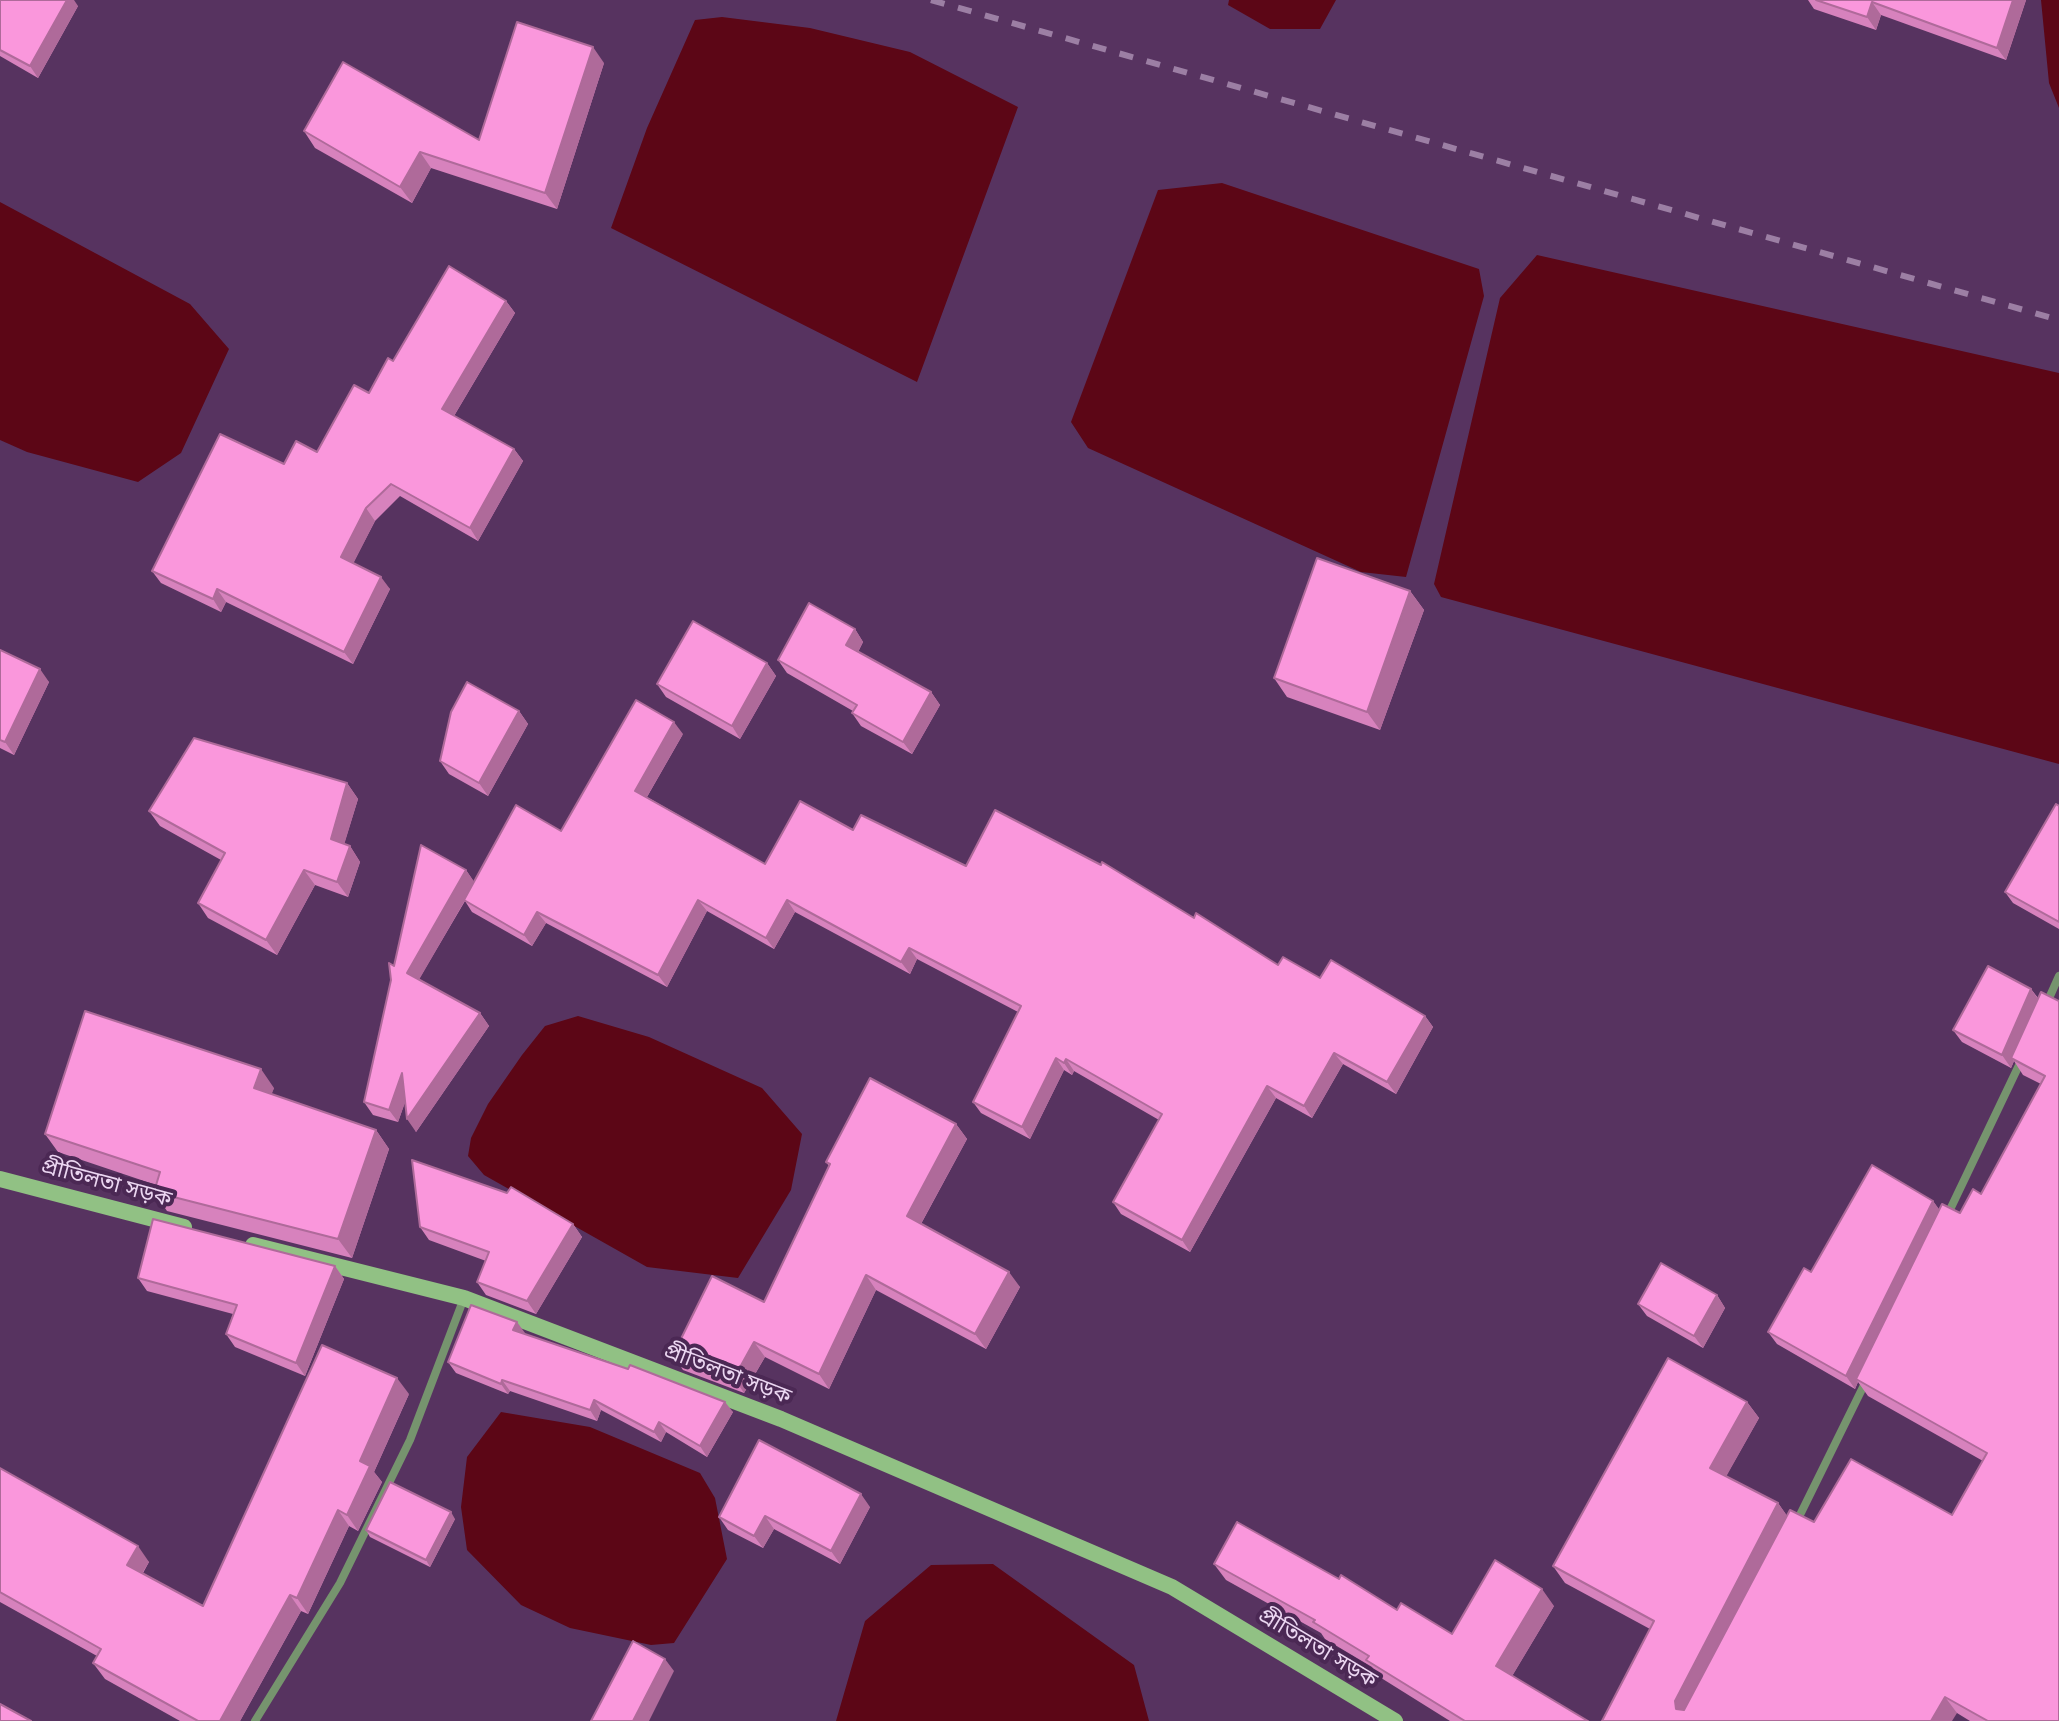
<!DOCTYPE html>
<html>
<head>
<meta charset="utf-8">
<style>
	body { margin:0 }
	canvas { display:block; background:#573360 }
</style>
</head>
<body>
<canvas width="2059" height="1721"></canvas>
<script>
const g = document.querySelector('canvas').getContext('2d');
g.lineJoin = 'round';
function paint(path, color) { g.fillStyle = color; g.fill(path, 'evenodd'); }
const shape = rows => new Path2D(rows.map(r => 'M' + r).join(''));
function strokePath(path, color, width, dash) { g.strokeStyle = color; g.lineWidth = width; g.lineCap = dash ? 'butt' : 'round'; g.setLineDash(dash || []); g.stroke(path); }
function label(font, color, halo, rows, align = 'center') {
  g.font = font + ' "Nunito Sans","Noto Sans Bengali",sans-serif'; g.lineWidth = 8; g.setLineDash([]); g.textBaseline = 'middle'; g.strokeStyle = halo; g.fillStyle = color; for (const [text, x, y, turn = 0] of rows) {
    g.save(); g.translate(x, y); g.rotate((+turn || 0) * Math.PI / 180); g.textAlign = isNaN(turn) ? turn : align; if (halo) g.strokeText(text, 0, 0); g.fillText(text, 0, 0); g.restore();
  }
}
const water = shape([
	[1229,0,1336,0,1320,29,1270,29,1228,5],
	[2041,0,2059,0,2059,108,2049,83],
	[722,17,810,28,910,52,1018,107,917,382,611,228,647,128,695,20],
	[1222,183,1479,269,1484,296,1406,577,1361,572,1088,448,1071,422,1158,190],
	[0,202,190,304,229,349,181,453,138,482,27,452,0,440],
	[1537,255,2059,373,2059,764,1441,597,1434,584,1500,298],
	[578,1016,649,1037,762,1088,802,1134,791,1190,738,1278,647,1267,484,1175,468,1156,471,1138,488,1104,522,1055,545,1026],
	[501,1412,590,1427,700,1473,715,1498,727,1559,674,1643,651,1645,570,1628,521,1605,467,1550,461,1507,467,1457],
	[993,1564,1134,1665,1149,1721,836,1721,865,1621,931,1565]
]);
const street = shape([
	[2046,1005,2059,976],
	[1946,1218,2021,1061],
	[1796,1523,1866,1381],
	[255,1721,340,1583,410,1440,464,1298]
]);
const secondary = shape([
	[0,1179,184,1227],
	[253,1245,464,1298,781,1419,1172,1587,1395,1721]
]);
const rail = shape([
	[931,0,2059,320]
]);
const wall = shape([
	[0,0,78,6,38,78,0,56],
	[1808,0,2026,0,2006,60,1881,15,1876,30,1814,9],
	[604,63,557,209,431,168,412,203,315,148,304,131,479,140],
	[506,301,515,313,454,416,514,449,523,461,478,541,400,496,375,521,353,563,390,589,353,664,226,602,221,612,161,583,152,571,284,464,317,452,369,393],
	[1410,591,1424,610,1380,730,1287,697,1274,678],
	[855,629,863,642,858,652,931,692,940,705,912,754,861,726,852,713,853,711,787,673,778,660],
	[0,650,49,682,14,755,0,748],
	[767,663,776,676,740,739,666,697,657,684],
	[519,711,528,724,488,796,449,774,440,761],
	[683,734,647,797,765,864,853,830,966,866,1194,918,1278,965,1320,978,1425,1016,1433,1027,1396,1094,1343,1064,1312,1118,1276,1098,1190,1252,1121,1214,1113,1202,1159,1120,1074,1071,1072,1075,1064,1070,1030,1139,981,1113,973,1102,1018,1012,917,959,910,974,795,912,774,949,707,911,667,987,546,923,532,946,472,912,465,901,419,979,480,1013,489,1026,416,1132,405,1102,398,1122,373,1115,364,1102,394,966,466,870,474,882,561,831],
	[347,783,358,799,344,844,350,846,360,862,348,897,315,885,277,955,208,918,198,903,221,860,160,826,149,811],
	[2059,806,2059,929,2013,903,2005,892],
	[2031,989,2038,998,2059,1001,2059,1721,1970,1721,1957,1713,1650,1629,1565,1583,1553,1566,1747,1402,1759,1418,1726,1476,1778,1503,1787,1516,1814,1522,1952,1515,1983,1461,1868,1396,1858,1382,1855,1389,1777,1344,1768,1332,1811,1272,1933,1201,1939,1210,1960,1213,1981,1194,2041,1084,2023,1075,2014,1061,2011,1068,1962,1042,1953,1030],
	[274,1088,271,1094,376,1130,389,1149,352,1258,167,1211,154,1192,156,1185,58,1152,45,1134],
	[956,1124,967,1139,921,1224,1020,1287,986,1349,876,1290,829,1389,765,1357,744,1393,683,1370,673,1355,764,1302,829,1166,826,1162],
	[573,1224,582,1237,536,1314,486,1295,477,1282,486,1261,429,1240,420,1227],
	[335,1266,344,1279,305,1376,235,1347,226,1334,233,1314,147,1291,138,1278],
	[1717,1295,1725,1308,1703,1348,1647,1316,1638,1304],
	[517,1322,524,1334,733,1412,707,1457,666,1432,661,1442,601,1410,597,1421,510,1391,508,1394,456,1373,448,1362],
	[409,1394,374,1472,382,1482,358,1531,349,1526,308,1614,301,1611,240,1721,180,1721,105,1679,93,1663,97,1656,0,1602,0,1468,149,1562,143,1573,203,1606],
	[870,1507,840,1564,774,1529,763,1548,728,1530,719,1517],
	[455,1519,430,1567,370,1537,366,1530],
	[1214,1564,1339,1579,1397,1610,1452,1634,1554,1606,1512,1676,1588,1721,1450,1721,1378,1676,1372,1667,1325,1639,1321,1633,1226,1580]
]);
const shadedWall = shape([
	[67,0,74,0,78,6,38,78,30,66],
	[2013,0,2026,0,2006,60,1997,48],
	[1872,2,1881,15,1876,30,1867,17],
	[593,47,604,63,557,209,545,193],
	[420,152,431,168,412,203,400,187],
	[506,301,515,313,451,421,442,409],
	[514,449,523,461,478,541,470,528],
	[366,508,375,521,350,570,341,557],
	[381,577,390,589,353,664,344,652],
	[217,589,226,602,221,612,213,599],
	[1410,591,1424,610,1380,730,1367,712],
	[855,629,863,642,855,658,846,645],
	[767,663,776,676,740,739,732,726],
	[40,669,49,682,14,755,5,742],
	[931,692,940,705,912,754,903,742],
	[519,711,528,724,488,796,479,783],
	[674,722,683,734,644,802,635,791],
	[347,783,358,799,341,855,331,839],
	[350,846,360,862,348,897,337,882],
	[304,870,315,885,277,955,266,940],
	[466,870,475,883,416,985,407,973],
	[698,900,707,911,667,987,658,975],
	[787,900,795,912,774,949,766,938],
	[537,912,546,923,532,946,524,935],
	[909,948,917,959,910,974,901,962],
	[2031,989,2040,1002,2011,1058,2014,1061,2011,1068,2002,1055],
	[480,1013,489,1026,416,1132,407,1119],
	[1425,1016,1433,1027,1396,1094,1387,1082],
	[1334,1053,1343,1064,1312,1118,1304,1106],
	[1056,1058,1064,1070,1030,1139,1022,1127],
	[1066,1059,1074,1071,1072,1075,1064,1063],
	[261,1069,274,1088,267,1107,254,1088],
	[402,1073,411,1086,398,1122,389,1110],
	[1267,1086,1276,1098,1190,1252,1182,1240],
	[956,1124,967,1139,917,1231,907,1216],
	[376,1130,389,1149,352,1258,338,1239],
	[1933,1201,1942,1213,1856,1379,1858,1382,1855,1389,1846,1376],
	[573,1224,582,1237,536,1314,527,1301],
	[335,1266,344,1279,305,1376,296,1363],
	[1009,1272,1020,1287,986,1349,975,1334],
	[866,1275,876,1290,829,1389,819,1374],
	[1717,1295,1725,1308,1703,1348,1694,1336],
	[517,1322,525,1333,520,1340,513,1330],
	[754,1342,765,1357,744,1393,734,1378],
	[397,1378,409,1394,374,1472,382,1482,358,1531,347,1515,360,1461],
	[502,1380,510,1391,508,1394,501,1384],
	[594,1400,601,1410,597,1421,590,1410],
	[725,1402,733,1412,707,1457,700,1446],
	[1747,1402,1759,1418,1722,1484,1710,1468],
	[659,1422,666,1432,661,1442,654,1432],
	[861,1494,870,1507,840,1564,831,1551],
	[1778,1503,1790,1520,1687,1718,1676,1709,1675,1701],
	[338,1510,349,1526,308,1614,297,1598],
	[451,1512,455,1519,430,1567,426,1560],
	[765,1516,774,1529,763,1548,754,1536],
	[138,1546,149,1562,138,1580,127,1565],
	[1542,1589,1554,1606,1508,1683,1496,1666],
	[290,1595,301,1611,240,1721,220,1721],
	[665,1659,674,1671,649,1721,633,1721],
	[1945,1697,1957,1713,1952,1721,1931,1721]
]);
const building = shape([
	[0,0,67,0,30,66,0,50,0,0],
	[1816,0,2013,0,1997,48,1872,2,1867,17,1816,0],
	[517,22,593,47,545,193,420,152,400,187,304,131,343,62,479,140,517,22],
	[449,266,506,301,442,409,514,449,470,528,391,484,366,508,341,557,381,577,344,652,217,589,213,599,152,571,220,434,284,464,296,441,317,452,354,385,369,393,388,358,393,361,449,266],
	[1317,558,1410,591,1367,712,1274,678,1317,558],
	[809,603,855,629,846,645,931,692,903,742,852,713,857,705,778,660,809,603],
	[693,621,767,663,732,726,657,684,693,621],
	[0,650,40,669,5,742,0,740,0,650],
	[467,682,519,711,479,783,440,761,451,712,467,682],
	[636,700,674,722,635,791,765,864,800,801,853,830,861,815,966,866,995,810,1101,865,1102,862,1194,918,1196,913,1278,965,1283,957,1320,978,1331,960,1425,1016,1387,1082,1334,1053,1304,1106,1267,1086,1182,1240,1113,1202,1162,1114,1066,1059,1064,1063,1056,1058,1022,1127,973,1102,1021,1006,909,948,901,962,787,900,766,938,698,900,658,975,537,912,524,935,464,900,516,805,561,831,636,700],
	[194,738,347,783,331,839,350,846,337,882,304,870,266,940,198,903,225,853,149,811,194,738],
	[2056,804,2059,806,2059,922,2005,892,2056,804],
	[421,845,466,870,407,973,480,1013,407,1119,402,1073,389,1110,364,1102,391,980,389,963,394,966,421,845],
	[1988,966,2031,989,2002,1055,1953,1030,1988,966],
	[2041,992,2059,1001,2059,1721,1988,1721,1945,1697,1931,1721,1602,1721,1654,1621,1553,1566,1668,1358,1747,1402,1710,1468,1778,1503,1675,1701,1676,1709,1684,1710,1790,1510,1814,1522,1851,1459,1952,1515,1987,1453,1856,1379,1942,1204,1960,1213,1973,1189,1981,1194,2045,1076,2011,1058,2041,992],
	[85,1011,261,1069,254,1088,376,1130,338,1239,154,1192,160,1172,45,1134,85,1011],
	[870,1078,956,1124,907,1216,1009,1272,975,1334,866,1275,819,1374,754,1342,734,1378,673,1355,712,1276,764,1302,830,1164,826,1162,870,1078],
	[412,1160,507,1193,511,1187,573,1224,527,1301,477,1282,489,1252,420,1227,412,1160],
	[1872,1165,1933,1201,1846,1376,1768,1332,1804,1268,1811,1272,1872,1165],
	[153,1219,335,1266,296,1363,226,1334,237,1305,138,1278,153,1219],
	[1661,1263,1717,1295,1694,1336,1638,1304,1661,1263],
	[471,1305,517,1322,513,1330,628,1369,630,1365,725,1402,700,1446,659,1422,654,1432,594,1400,590,1410,502,1380,501,1384,448,1362,471,1305],
	[322,1345,397,1378,360,1461,370,1466,347,1515,338,1510,297,1598,290,1595,220,1721,198,1721,93,1663,101,1649,0,1592,0,1468,138,1546,127,1565,203,1606,322,1345],
	[759,1440,861,1494,831,1551,765,1516,754,1536,719,1517,759,1440],
	[390,1482,451,1512,426,1560,366,1530,390,1482],
	[1237,1522,1339,1579,1341,1575,1397,1610,1401,1603,1452,1634,1495,1560,1542,1589,1496,1666,1588,1721,1465,1721,1366,1660,1369,1656,1313,1622,1315,1620,1214,1564,1237,1522],
	[633,1641,665,1659,633,1721,591,1721,633,1641],
	[0,1704,31,1721,0,1721,0,1704]
]);
const streetNames = [
	["প্রীতিলতা সড়ক",106,1184,15],
	["প্রীতিলতা সড়ক",727,1375,21],
	["প্রীতিলতা সড়ক",1317,1649,31]
];
paint(water, '#5c0616');
strokePath(street, '#76946e', 8);
strokePath(secondary, '#91c184', 16);
strokePath(rail, '#9c7fa4', 6, [14, 14]);
paint(wall, '#d782bd');
paint(shadedWall, '#af6a9a');
paint(building, '#fa97dc');
strokePath(building, '#af6a9a', 2);
label('22px', '#ecd7f2', '#4b2854', streetNames);
</script>
</body>
</html>
